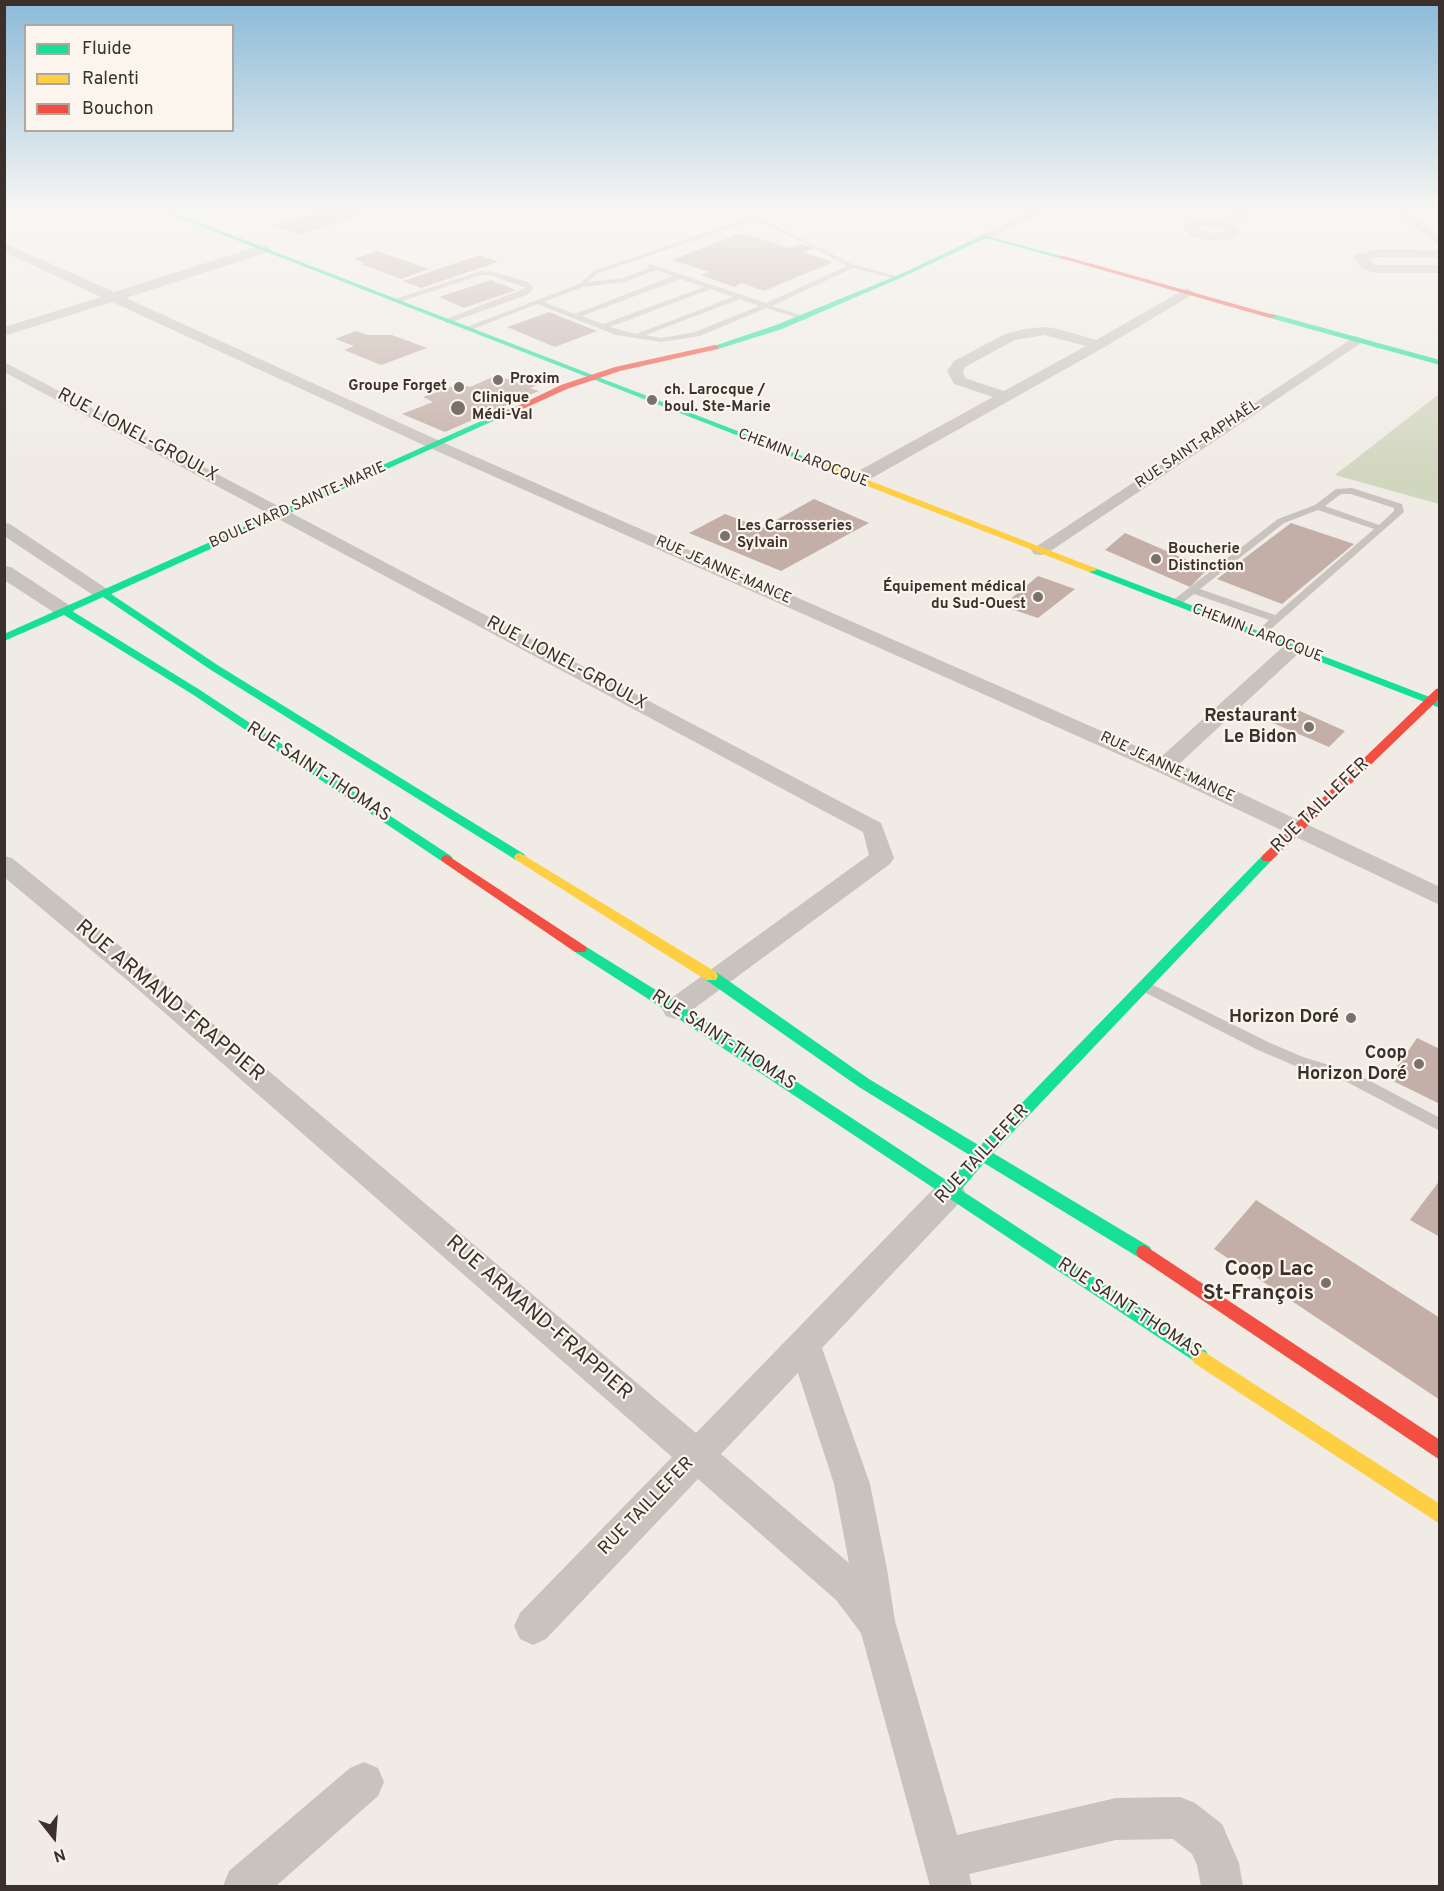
<!DOCTYPE html>
<html>
<head>
<meta charset="utf-8">
<style>
	body { margin:0 }
	#map { position:relative; width:1444px; height:1891px; overflow:hidden; background:#f0ebe5; font-family:Overpass,sans-serif }
	canvas { display:block }
	.frame { position:absolute; inset:0; border:6px solid #3b302b; pointer-events:none }
	.legend { position:absolute; left:24px; top:24px; width:210px; height:108px; box-sizing:border-box; background:#fbf5ee; border:2px solid #aea6a0; margin:0; padding:8px 10px; list-style:none; font-size:18px; color:#3b302b }
	.legend li { display:flex; align-items:center; gap:12px; height:30px }
	.legend b { width:30px; border:2px solid #aea6a0 }
	.north { position:absolute; left:24px; top:1807px; width:60px; height:60px; -webkit-text-stroke:4px #fbf5ee; paint-order:stroke; rotate:163deg; font-size:16px; font-weight:700; line-height:24px; text-align:center; color:#3b302b }
	.north::after { content:''; display:block; margin:auto; width:21px; height:27px; background:#3b302b; clip-path:polygon(50% 0,100% 100%,50% 72%,0 100%) }
</style>
</head>
<body>
<div id="map">
<canvas width="1444" height="1891"></canvas>
<div class="frame"></div>
<ul class="legend">
<li><b style="height:8px;background:#16e098"></b>Fluide</li>
<li><b style="height:8px;background:#ffcf43"></b>Ralenti</li>
<li><b style="height:8px;background:#f24e42"></b>Bouchon</li>
</ul>
<div class="north">N</div>
</div>
<script>
const g = document.querySelector('canvas').getContext('2d');
g.lineJoin = 'round';
function paint(path, color) { g.fillStyle = color; g.fill(path, 'evenodd'); }
const shape = rows => new Path2D(rows.map(r => 'M' + r).join(''));
function strokePath(path, color, width, dash) { g.strokeStyle = color; g.lineWidth = width; g.lineCap = dash ? 'butt' : 'round'; g.setLineDash(dash || []); g.stroke(path); }
function label(font, color, halo, rows, align = 'center') {
  g.font = font + ' Overpass,sans-serif'; g.lineWidth = 4.5; g.setLineDash([]); g.textBaseline = 'middle'; g.strokeStyle = halo; g.fillStyle = color; for (const [text, x, y, turn = 0] of rows) {
    g.save(); g.translate(x, y); g.rotate((+turn || 0) * Math.PI / 180); g.textAlign = isNaN(turn) ? turn : align; if (halo) g.strokeText(text, 0, 0); g.fillText(text, 0, 0); g.restore();
  }
}
const green = shape([
	[1439,394,1439,504,1335,475]
]);
const building = shape([
	[316,212,359,212,366,214,299,235,272,225],
	[740,233,789,248,800,244,814,248,803,252,833,262,764,291,742,283,734,287,701,275,709,272,672,260],
	[377,251,429,269,401,279,361,264,365,263,354,259],
	[480,255,498,262,421,288,403,281],
	[491,280,516,290,464,308,439,297],
	[549,312,597,331,555,347,507,327],
	[356,331,368,335,392,335,427,348,381,365,344,350,354,346,335,339],
	[497,375,520,384,531,379,540,384,530,388,539,391,445,432,402,414,433,402,423,397,459,384,470,387],
	[814,499,869,523,781,571,689,533,725,514,762,528],
	[1291,523,1354,544,1282,604,1217,579],
	[1125,533,1208,569,1190,587,1105,550],
	[1038,576,1075,589,1038,618,1002,606],
	[1291,707,1345,731,1329,747,1273,723],
	[1417,1038,1440,1049,1440,1104,1389,1079],
	[1440,1180,1440,1237,1410,1220],
	[1256,1200,1440,1318,1440,1400,1214,1249]
]);
const lane = shape([
	[751,217,768,222,854,265,900,277,896,279,853,268,772,306,804,316,804,320,766,308,700,336,661,342,616,335,537,304,471,330,464,328,579,284,594,271,751,217],
	[751,221,764,224,805,243,847,266,766,303,650,264,647,266,649,268,623,278,587,282,598,273,751,221],
	[656,270,673,276,575,314,544,302,583,287,624,282,656,270],
	[680,279,704,287,603,324,582,316,680,279],
	[711,289,733,297,636,334,610,327,711,289],
	[740,299,759,306,695,332,661,338,646,335,740,299],
	[481,271,493,272,528,282,534,288,527,295,449,323,446,323,446,319,526,288,490,275,482,275,399,302,392,300,481,271],
	[1336,489,1352,488,1402,504,1404,512,1262,637,1258,638,1253,635,1269,620,1194,594,1180,605,1172,605,1172,601,1278,519,1315,505,1336,489],
	[1341,494,1351,494,1394,508,1394,511,1379,525,1325,506,1341,494],
	[1318,510,1374,529,1275,615,1200,589,1284,523,1318,510],
	[1145,981,1268,1042,1303,1057,1355,1073,1440,1118,1440,1131,1345,1081,1293,1065,1258,1050,1140,990,1138,986,1140,982,1145,981]
]);
const street = shape([
	[1029,212,1045,212,989,239,981,239,979,236,1029,212],
	[1240,212,1257,212,1234,223,1242,232,1234,239,1210,241,1192,237,1183,228,1189,221,1206,218,1219,220,1240,212],
	[1206,226,1225,228,1228,231,1210,233,1196,228,1206,226],
	[1395,212,1408,212,1440,236,1440,246,1395,212],
	[4,243,114,292,259,246,269,246,270,249,269,252,126,298,442,442,1161,757,1286,644,1300,644,1303,648,1300,652,1179,764,1440,887,1440,905,1156,771,430,448,112,302,4,336,4,327,101,297,4,252,4,243],
	[1378,249,1440,250,1440,258,1378,257,1368,260,1377,265,1440,265,1440,273,1376,273,1362,269,1354,258,1355,255,1378,249],
	[1187,288,1194,292,1192,295,1103,348,863,483,857,484,851,483,849,479,851,475,993,397,954,384,947,371,954,361,1005,334,1025,329,1044,327,1058,329,1096,340,1187,288],
	[1044,335,1086,346,1004,391,965,378,963,371,965,367,1015,340,1044,335],
	[1356,336,1363,340,1361,343,1046,554,1040,555,1034,554,1031,550,1356,336],
	[4,362,881,823,894,858,890,864,684,1016,675,1019,666,1016,662,1009,666,1002,869,855,863,832,4,372,4,362],
	[4,523,10,524,113,593,110,597,96,597,4,536,4,523],
	[4,566,11,567,72,607,75,611,72,615,58,615,4,580,4,566],
	[4,856,12,858,152,972,696,1433,939,1183,950,1180,961,1183,965,1192,961,1201,822,1348,870,1484,887,1569,895,1621,957,1835,1116,1798,1180,1797,1195,1803,1222,1824,1239,1863,1243,1886,1201,1886,1197,1865,1192,1854,1173,1839,1116,1840,969,1874,972,1886,930,1886,861,1633,836,1600,698,1479,546,1639,533,1645,520,1639,514,1626,520,1613,672,1457,134,986,4,877,4,856],
	[798,1373,834,1484,849,1563,721,1454,798,1373],
	[364,1762,378,1768,384,1782,378,1796,276,1886,223,1886,229,1871,350,1768,364,1762]
]);
const fast = shape([
	[164,212,172,212,815,461,808,463,164,212],
	[983,235,1065,257,1062,259,986,238,905,276,782,329,718,349,711,347,776,325,901,274,983,235],
	[1273,314,1440,360,1440,365,1270,318,1269,316,1273,314],
	[508,409,515,411,111,594,219,666,524,854,526,857,524,860,516,860,211,670,103,597,72,611,200,690,451,856,453,859,451,862,443,862,192,694,64,615,4,641,4,634,508,409],
	[1092,567,1440,701,1440,708,1089,572,1089,568,1092,567],
	[1267,854,1273,858,1271,861,993,1153,1150,1247,1152,1252,1150,1257,1144,1259,1138,1257,984,1163,961,1190,1206,1351,1209,1357,1206,1363,1200,1365,670,1013,575,952,573,949,575,946,585,946,680,1005,949,1182,971,1156,859,1087,706,980,704,976,706,972,716,972,869,1079,980,1146,1263,855,1267,854]
]);
const slow = shape([
	[811,458,1095,568,1097,570,1089,572,808,463,807,461,811,458],
	[520,853,716,972,718,976,716,980,706,980,516,860,514,857,516,854,520,853],
	[1200,1349,1440,1504,1440,1524,1194,1363,1191,1357,1194,1351,1200,1349]
]);
const jam = shape([
	[1060,256,1064,256,1277,316,1270,318,1060,258,1060,256],
	[715,345,719,347,718,349,620,371,567,389,514,413,507,411,561,385,615,367,715,345],
	[1440,688,1440,698,1271,861,1263,861,1261,858,1263,855,1436,689,1440,688],
	[447,855,585,946,587,949,585,952,575,952,443,862,441,859,443,856,447,855],
	[1144,1245,1440,1440,1440,1460,1138,1257,1136,1252,1138,1247,1144,1245]
]);
const markers = [
	[498,380,6,"#7a716c"],
	[459,387,6,"#7a716c"],
	[652,400,6,"#7a716c"],
	[458,408,8,"#7a716c"],
	[725,536,6,"#7a716c"],
	[1156,559,6,"#7a716c"],
	[1038,597,6,"#7a716c"],
	[1309,727,6,"#7a716c"],
	[1351,1018,6,"#7a716c"],
	[1419,1064,6,"#7a716c"],
	[1326,1283,6,"#7a716c"]
];
const farPoinames = [
	["Proxim",510,380],
	["Groupe Forget",447,387,"right"],
	["ch. Larocque /",664,391],
	["boul. Ste-Marie",664,408],
	["Clinique",472,399],
	["Médi-Val",472,416],
	["Les Carrosseries",737,527],
	["Sylvain",737,544],
	["Boucherie",1168,550],
	["Distinction",1168,567],
	["Équipement médical",1026,588,"right"],
	["du Sud-Ouest",1026,605,"right"]
];
const farStreetnames = [
	["RUE SAINT-RAPHAËL",1198,445,-34],
	["CHEMIN LAROCQUE",803,459,21],
	["BOULEVARD SAINTE-MARIE",298,506,-24],
	["RUE JEANNE-MANCE",723,571,24],
	["CHEMIN LAROCQUE",1257,634,21],
	["RUE JEANNE-MANCE",1167,768,25]
];
const streetNames = [
	["RUE LIONEL-GROULX",137,436,28],
	["RUE LIONEL-GROULX",566,664,28],
	["RUE SAINT-THOMAS",318,773,33],
	["RUE TAILLEFER",1321,806,-44],
	["RUE SAINT-THOMAS",723,1041,33],
	["RUE TAILLEFER",983,1155,-47],
	["RUE SAINT-THOMAS",1129,1309,33],
	["RUE TAILLEFER",647,1507,-46]
];
const poiNames = [
	["Restaurant",1297,717],
	["Le Bidon",1297,738],
	["Horizon Doré",1339,1018],
	["Coop",1407,1054],
	["Horizon Doré",1407,1075]
];
const nearStreetnames = [
	["RUE ARMAND-FRAPPIER",169,1002,40],
	["RUE ARMAND-FRAPPIER",538,1319,41]
];
const nearPoinames = [
	["Coop Lac",1314,1271],
	["St-François",1314,1295]
];
paint(green, '#d1d6bf');
paint(building, '#c3afa7');
paint(lane, '#c9c3be');
paint(street, '#c9c3be');
paint(fast, '#16e098');
paint(slow, '#ffcf43');
paint(jam, '#f24e42');
const sky = g.createLinearGradient(0, 0, 0, 477);
sky.addColorStop(0, '#8bbad8');
sky.addColorStop(0.44, '#f8f6f3');
sky.addColorStop(1, '#f8f6f300');
g.fillStyle = sky;
g.fillRect(0, 0, 1444, 477);
for (const [x, y, r, color] of markers) { const dot = new Path2D(); dot.arc(x, y, r, 0, 2 * Math.PI); g.fillStyle = color; g.fill(dot); strokePath(dot, '#fbf5ee', 2); }
label('bold 15px', '#3b302b', '#fbf5ee', farPoinames, 'left');
label('15px', '#3b302b', '#fbf5ee', farStreetnames);
label('18px', '#3b302b', '#fbf5ee', streetNames);
label('bold 18px', '#3b302b', '#fbf5ee', poiNames, 'right');
label('21px', '#3b302b', '#fbf5ee', nearStreetnames);
label('bold 21px', '#3b302b', '#fbf5ee', nearPoinames, 'right');
</script>
</body>
</html>
